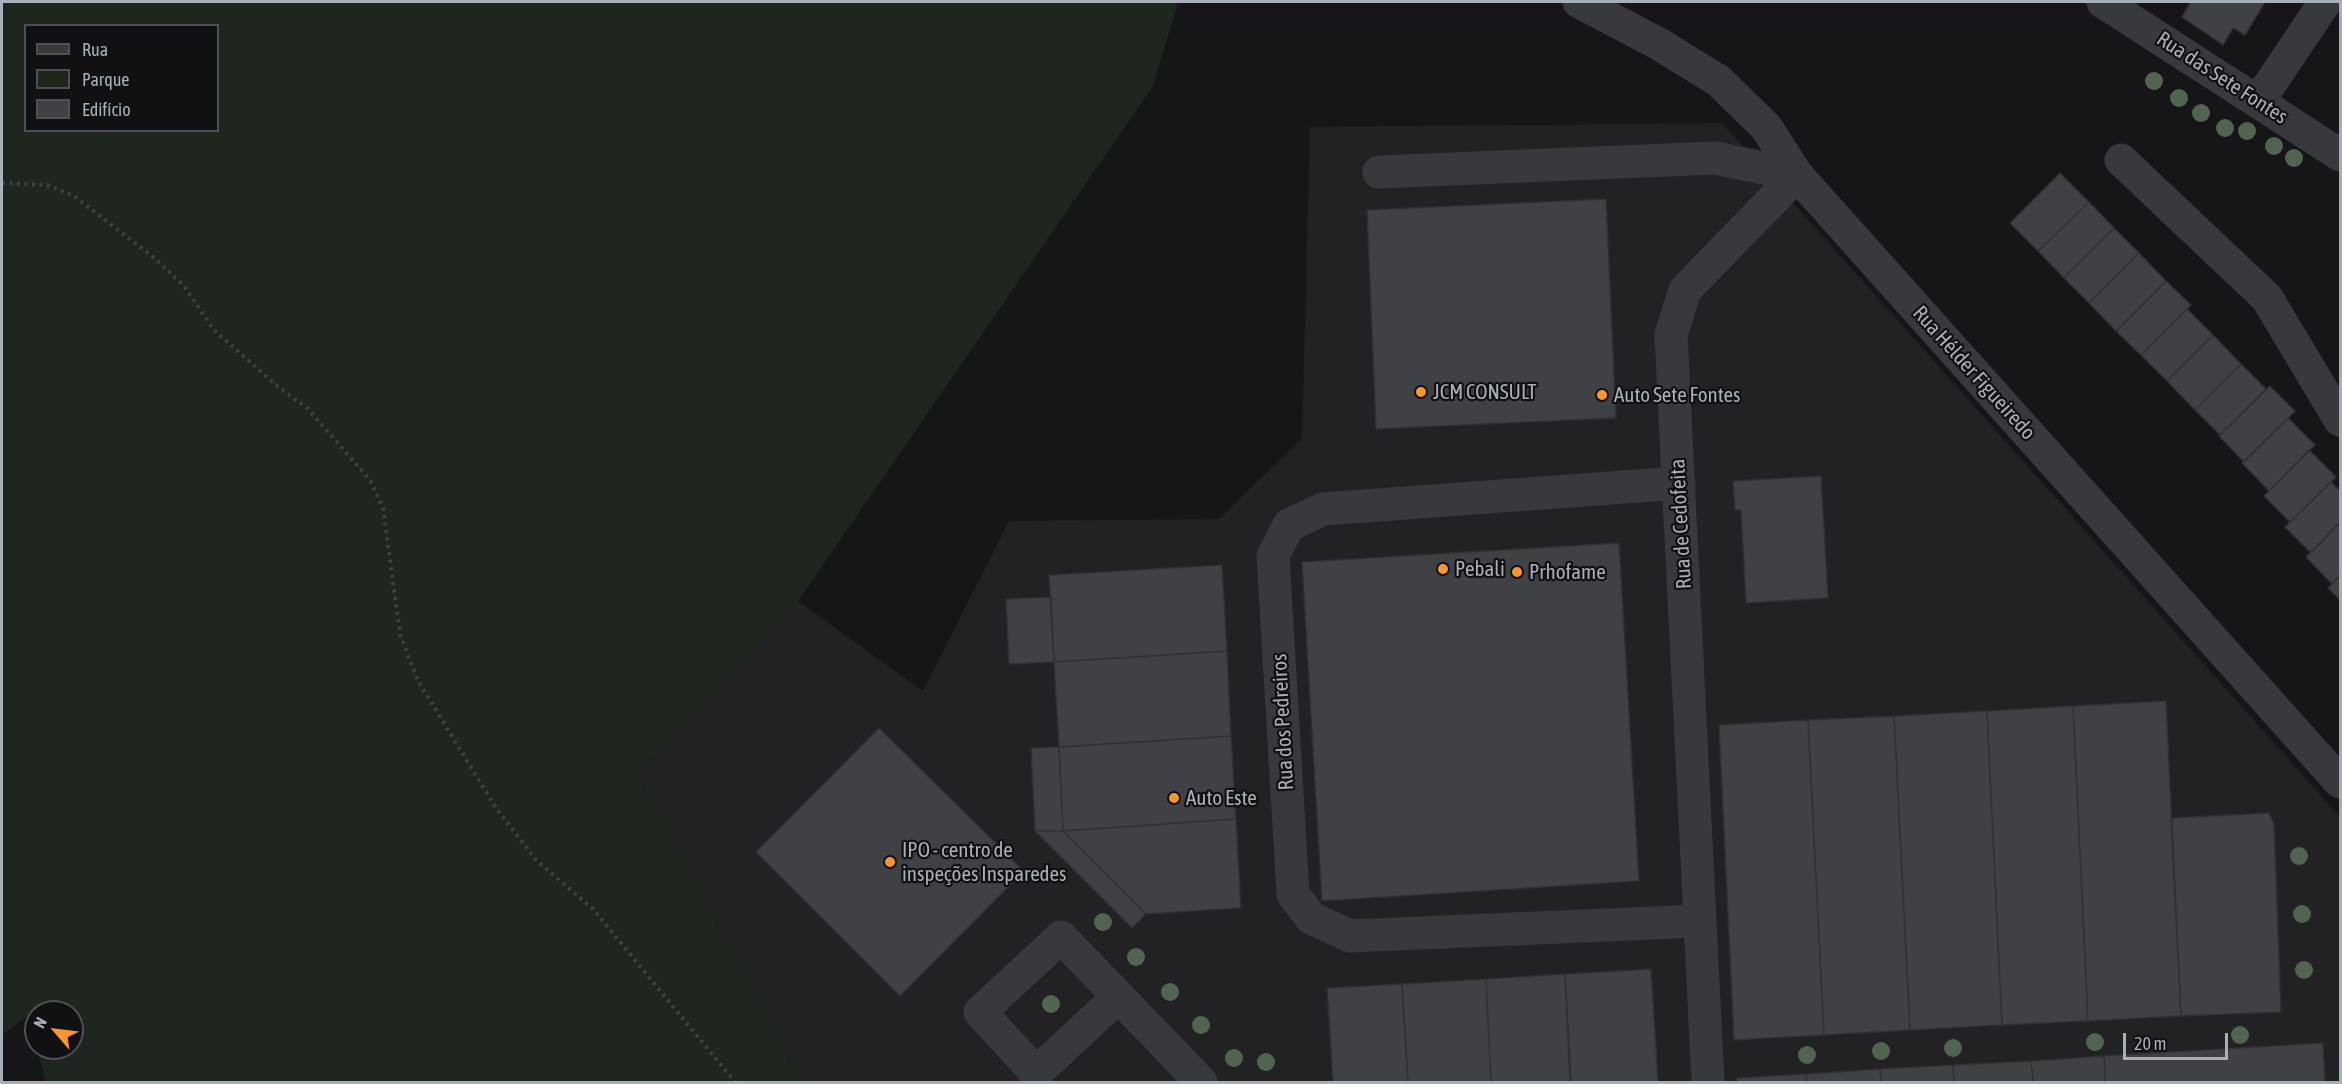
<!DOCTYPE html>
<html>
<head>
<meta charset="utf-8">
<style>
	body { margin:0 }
	#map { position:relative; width:2342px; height:1084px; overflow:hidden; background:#161618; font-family:"Asap Condensed",sans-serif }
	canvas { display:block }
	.frame { position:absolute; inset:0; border:3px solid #a7afb8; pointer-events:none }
	.legend { position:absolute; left:24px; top:24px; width:195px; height:108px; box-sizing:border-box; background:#111113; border:2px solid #4d5055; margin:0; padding:8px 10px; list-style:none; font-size:18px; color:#a7afb8 }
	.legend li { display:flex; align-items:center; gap:12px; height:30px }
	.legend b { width:30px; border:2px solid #4d5055 }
	.north { position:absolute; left:24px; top:1000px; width:60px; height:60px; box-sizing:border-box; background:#111113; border:2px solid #4d5055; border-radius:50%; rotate:298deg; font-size:16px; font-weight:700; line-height:24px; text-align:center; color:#a7afb8 }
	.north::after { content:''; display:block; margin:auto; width:21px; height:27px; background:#f8972e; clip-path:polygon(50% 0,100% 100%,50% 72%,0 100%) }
	.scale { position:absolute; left:2123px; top:1033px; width:105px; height:27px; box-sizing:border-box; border:3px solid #a7afb8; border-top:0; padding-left:8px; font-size:18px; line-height:21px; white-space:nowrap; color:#a7afb8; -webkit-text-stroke:4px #111113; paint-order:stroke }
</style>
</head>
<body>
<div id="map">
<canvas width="2342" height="1084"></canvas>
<div class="frame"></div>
<ul class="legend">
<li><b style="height:8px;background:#37393d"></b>Rua</li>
<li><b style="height:16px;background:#1e261e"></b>Parque</li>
<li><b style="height:16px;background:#404145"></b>Edifício</li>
</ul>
<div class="north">N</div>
<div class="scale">20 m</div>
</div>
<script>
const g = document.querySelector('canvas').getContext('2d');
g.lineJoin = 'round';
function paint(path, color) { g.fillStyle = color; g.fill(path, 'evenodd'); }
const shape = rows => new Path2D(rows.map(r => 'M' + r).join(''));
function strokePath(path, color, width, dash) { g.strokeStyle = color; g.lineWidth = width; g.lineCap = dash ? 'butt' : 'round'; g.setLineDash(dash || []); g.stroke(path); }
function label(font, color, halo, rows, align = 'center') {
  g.font = font + ' "Asap Condensed",sans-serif'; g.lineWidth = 4.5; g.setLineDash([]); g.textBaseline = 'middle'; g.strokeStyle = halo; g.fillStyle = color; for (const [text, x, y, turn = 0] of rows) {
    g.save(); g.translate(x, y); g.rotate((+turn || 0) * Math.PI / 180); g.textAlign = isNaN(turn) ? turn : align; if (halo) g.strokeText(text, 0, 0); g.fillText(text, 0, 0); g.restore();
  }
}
const built = shape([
	[1722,123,2340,817,2340,1082,806,1082,792,1067,637,775,798,601,923,691,1009,521,1219,519,1302,438,1310,127]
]);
const green = shape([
	[2,2,1178,2,1153,86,798,601,637,775,792,1067,806,1082,46,1082,37,1048,72,1048,72,1012,36,1012,36,1043,29,1015,2,1035],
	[26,26,218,26,218,130,26,130]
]);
const building = shape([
	[2191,2,2265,2,2245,35,2233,28,2223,45,2182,17,2191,2],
	[2060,173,2089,202,2038,251,2010,223,2060,173],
	[1606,199,1616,418,1376,429,1367,210,1606,199],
	[2089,202,2114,228,2064,278,2038,251,2089,202],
	[2114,228,2139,253,2089,303,2064,278,2114,228],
	[2139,253,2166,281,2116,331,2089,303,2139,253],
	[2166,281,2191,305,2141,355,2116,331,2166,281],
	[2187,309,2213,335,2167,381,2141,355,2187,309],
	[2213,335,2241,364,2195,410,2167,381,2213,335],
	[2241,364,2266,389,2220,435,2195,410,2241,364],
	[2270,386,2295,411,2244,462,2219,436,2270,386],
	[2288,418,2315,445,2269,491,2242,463,2288,418],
	[2309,450,2336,477,2290,522,2264,496,2309,450],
	[1821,476,1828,598,1746,603,1741,510,1735,510,1733,481,1821,476],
	[2331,482,2340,491,2340,522,2311,553,2285,527,2331,482],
	[2340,522,2340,575,2332,584,2306,557,2340,522],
	[1619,543,1639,881,1322,901,1302,562,1619,543],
	[1222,565,1227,651,1054,662,1049,575,1222,565],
	[2340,575,2340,600,2328,588,2340,575],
	[1051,597,1054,662,1009,664,1006,599,1051,597],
	[1227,651,1231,736,1059,747,1054,662,1227,651],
	[2166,701,2181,1016,2088,1021,2073,706,2166,701],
	[2073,706,2088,1021,2002,1025,1987,711,2073,706],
	[1987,711,2002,1025,1910,1030,1894,716,1987,711],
	[1894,716,1910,1030,1824,1035,1808,720,1894,716],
	[1808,720,1824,1035,1734,1040,1719,725,1808,720],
	[879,728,1024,871,900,996,756,852,879,728],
	[1231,736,1236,819,1063,831,1059,747,1231,736],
	[1059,747,1063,831,1035,831,1031,748,1059,747],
	[2269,813,2274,824,2281,1012,2181,1016,2171,818,2269,813],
	[1236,819,1241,908,1146,914,1063,831,1236,819],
	[1035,831,1063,831,1146,914,1132,928,1035,831],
	[1651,969,1658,1082,1570,1082,1565,974,1651,969],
	[1565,974,1571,1082,1491,1082,1486,979,1565,974],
	[1486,979,1491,1082,1408,1082,1402,984,1486,979],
	[1402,984,1408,1082,1333,1082,1327,988,1402,984],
	[2323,1043,2325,1082,2105,1082,2104,1056,2323,1043],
	[2104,1056,2105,1082,2033,1082,2031,1061,2104,1056],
	[2031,1061,2033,1082,1954,1082,1953,1065,2031,1061],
	[1953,1065,1954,1082,1881,1082,1880,1069,1953,1065],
	[1880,1069,1881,1082,1807,1082,1806,1074,1880,1069],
	[1806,1074,1807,1082,1737,1082,1737,1078,1806,1074]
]);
const path = shape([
	[2,183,47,185,74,196,152,256,184,286,214,330,277,386,308,409,370,480,383,508,400,634,418,681,496,808,536,860,593,909,735,1082]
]);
const minor = shape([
	[1579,2,1659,44,1719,81,1766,127,1797,175,2340,782],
	[2103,2,2340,155],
	[2258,102,2325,2],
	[2121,160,2267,298,2340,420],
	[1379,172,1715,158,1797,175],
	[1679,483,1323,509,1289,525,1273,556,1293,894,1311,918,1350,936,1699,921],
	[1117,998,1036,1073,980,1012,1061,937,1201,1082],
	[1708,1082,1671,335,1685,290,1797,175]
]);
const trees = [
	[2154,81],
	[2179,98],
	[2201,113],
	[2225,128],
	[2247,131],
	[2274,146],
	[2294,158],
	[2299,856],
	[2302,914],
	[1103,922],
	[1136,957],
	[2304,970],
	[1170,992],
	[1051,1004],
	[1201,1025],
	[2240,1035],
	[2095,1042],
	[1953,1048],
	[1881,1051],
	[1807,1055],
	[1234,1058],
	[1266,1062]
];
const markers = [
	[1421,392,6,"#f8972e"],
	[1602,395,6,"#f8972e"],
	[1443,569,6,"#f8972e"],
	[1517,572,6,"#f8972e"],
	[1174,798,6,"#f8972e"],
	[890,862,6,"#f8972e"]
];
const streetNames = [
	["Rua das Sete Fontes",2222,78,33],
	["Rua Hélder Figueiredo",1974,373,48],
	["Rua de Cedofeita",1681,524,-93],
	["Rua dos Pedreiros",1283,722,-93]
];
const poiNames = [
	["JCM CONSULT",1433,392],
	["Auto Sete Fontes",1614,395],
	["Pebali",1455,569],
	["Prhofame",1529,572],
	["Auto Este",1186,798],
	["IPO - centro de",902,850],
	["inspeções Insparedes",902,874]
];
paint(built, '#222225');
paint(green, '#1e261e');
paint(building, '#404145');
strokePath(building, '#303034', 1.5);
strokePath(path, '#3d4044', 4, [3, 4.5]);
strokePath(minor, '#37393d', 33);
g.fillStyle = '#516450';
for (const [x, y] of trees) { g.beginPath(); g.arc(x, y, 9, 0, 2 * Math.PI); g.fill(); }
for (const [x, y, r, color] of markers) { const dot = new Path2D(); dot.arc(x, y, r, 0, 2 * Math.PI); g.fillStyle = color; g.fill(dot); strokePath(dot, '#111113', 2); }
label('21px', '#a7afb8', '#111113', streetNames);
label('21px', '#a7afb8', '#111113', poiNames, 'left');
</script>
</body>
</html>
